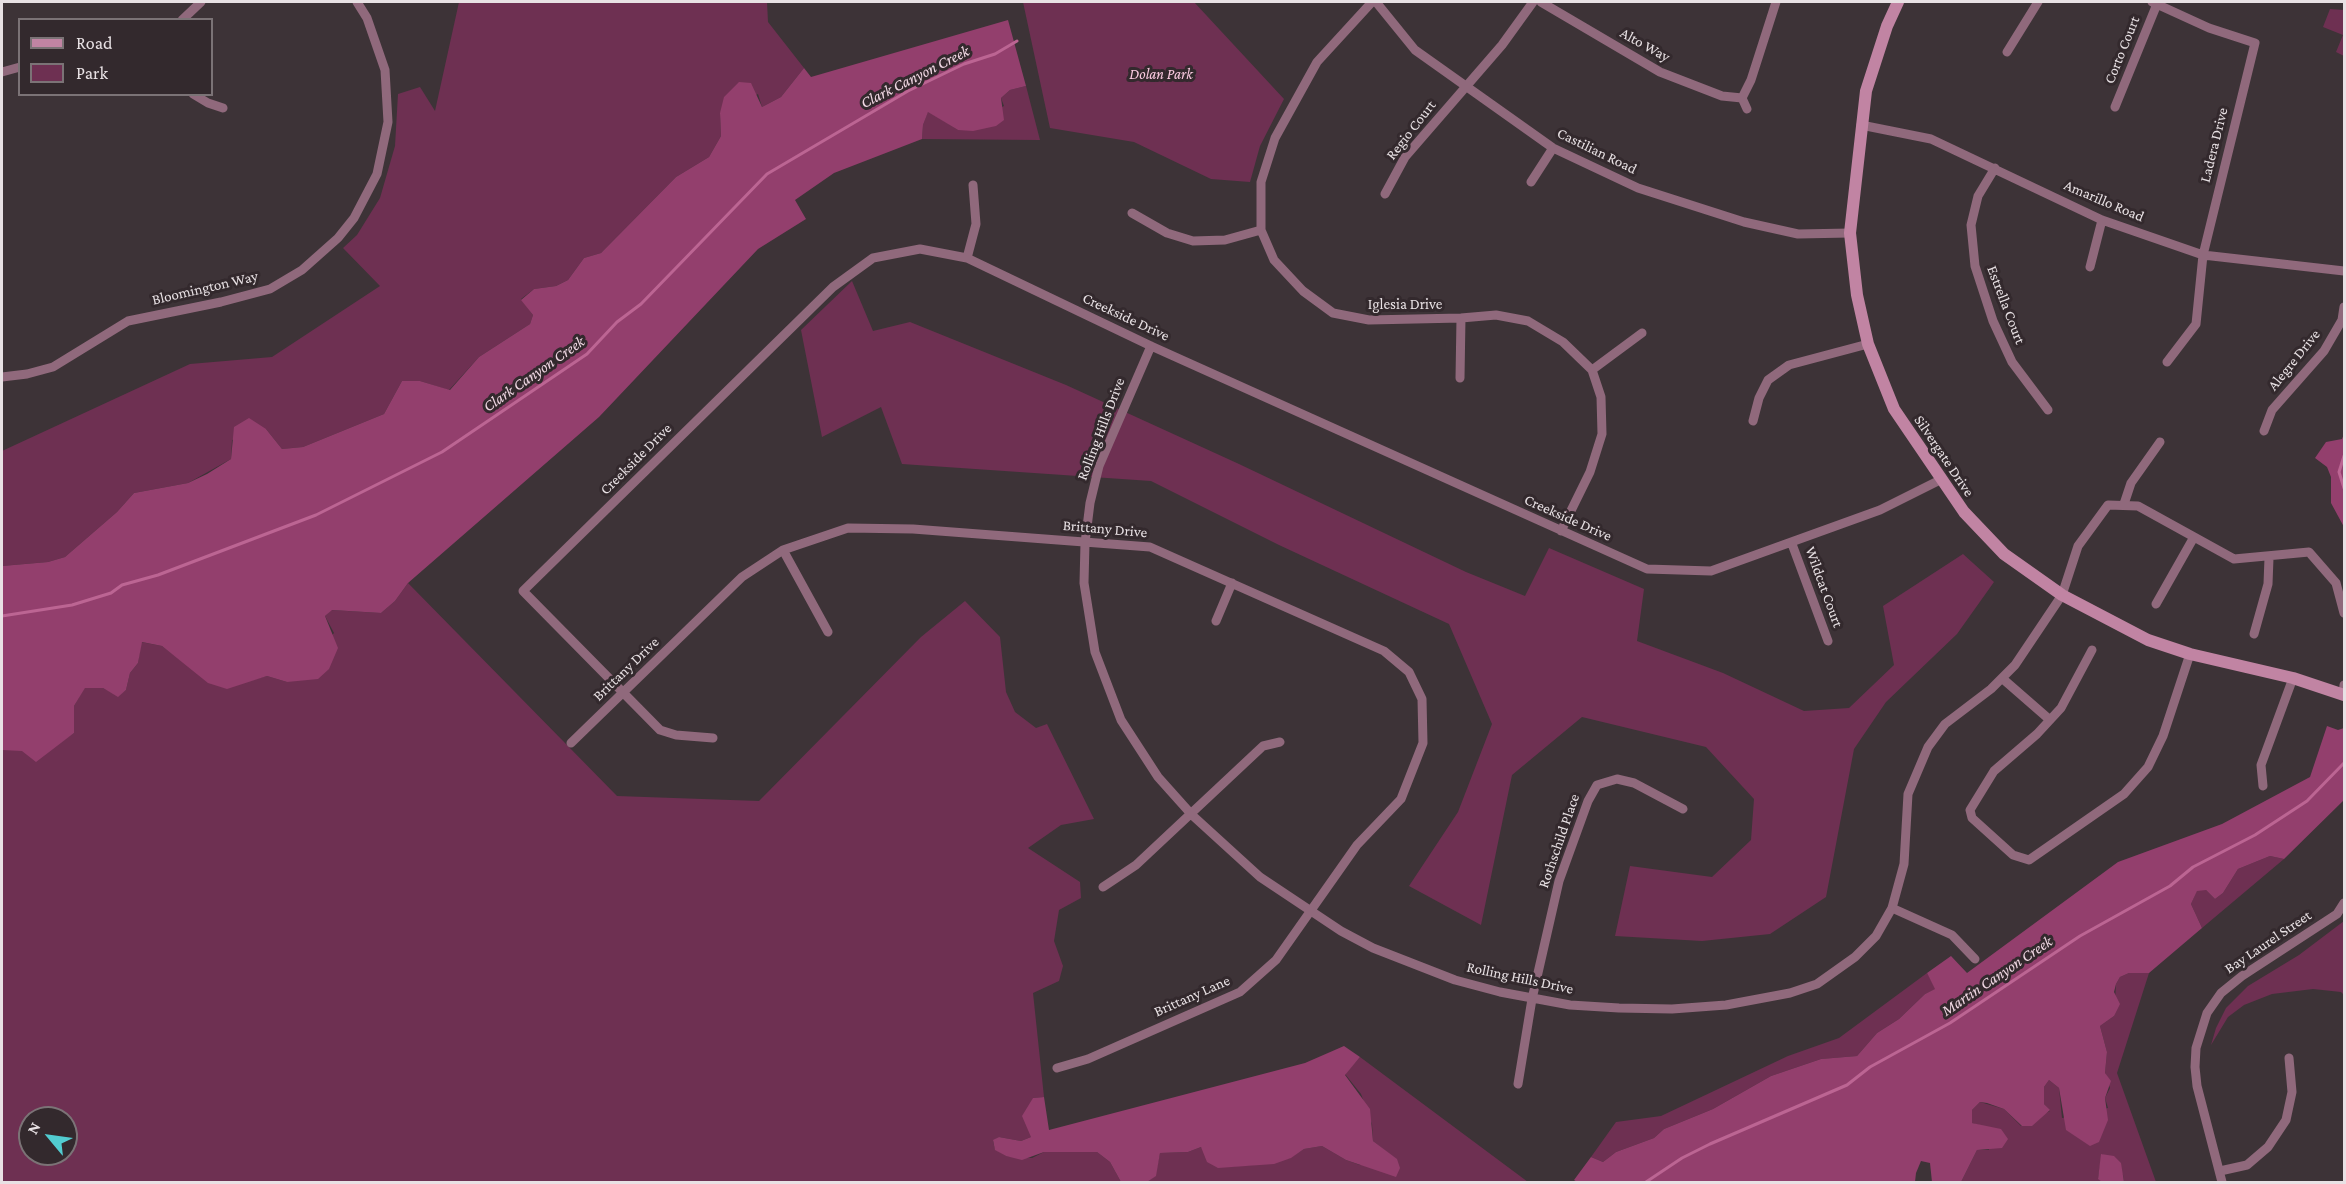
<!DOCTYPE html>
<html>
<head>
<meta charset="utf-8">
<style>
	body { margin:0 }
	#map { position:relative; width:2346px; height:1184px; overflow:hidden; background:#3d3337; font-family:"Crimson Pro",serif }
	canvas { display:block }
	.frame { position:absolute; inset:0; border:3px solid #e8e1e4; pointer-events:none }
	.legend { position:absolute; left:18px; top:18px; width:195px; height:78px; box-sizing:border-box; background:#33292d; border:2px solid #7b7376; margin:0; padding:8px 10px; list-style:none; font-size:18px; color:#e8e1e4 }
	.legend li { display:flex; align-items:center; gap:12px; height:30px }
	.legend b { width:30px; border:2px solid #7b7376 }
	.north { position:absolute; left:18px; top:1106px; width:60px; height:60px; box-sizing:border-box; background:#33292d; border:2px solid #7b7376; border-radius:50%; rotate:299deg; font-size:16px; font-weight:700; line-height:24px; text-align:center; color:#e8e1e4 }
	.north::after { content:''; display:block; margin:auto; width:21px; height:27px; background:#52ccd0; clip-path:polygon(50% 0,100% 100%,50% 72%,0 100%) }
</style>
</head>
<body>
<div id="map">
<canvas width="2346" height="1184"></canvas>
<div class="frame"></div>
<ul class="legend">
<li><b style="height:8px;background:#c184a3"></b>Road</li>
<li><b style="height:16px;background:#6e3052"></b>Park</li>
</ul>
<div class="north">N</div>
</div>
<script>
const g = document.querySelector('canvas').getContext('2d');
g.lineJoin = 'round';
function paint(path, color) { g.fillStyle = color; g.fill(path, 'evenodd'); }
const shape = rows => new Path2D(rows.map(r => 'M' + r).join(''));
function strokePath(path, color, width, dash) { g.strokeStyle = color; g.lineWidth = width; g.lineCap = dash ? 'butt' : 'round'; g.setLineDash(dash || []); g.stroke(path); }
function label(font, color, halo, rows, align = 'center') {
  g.font = font + ' "Crimson Pro",serif'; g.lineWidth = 6; g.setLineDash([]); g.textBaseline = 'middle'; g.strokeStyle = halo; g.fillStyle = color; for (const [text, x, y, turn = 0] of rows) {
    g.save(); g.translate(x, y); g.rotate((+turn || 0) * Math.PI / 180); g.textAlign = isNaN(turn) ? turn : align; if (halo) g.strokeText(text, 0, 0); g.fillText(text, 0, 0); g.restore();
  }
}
const green = shape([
	[459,2,767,2,768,22,804,68,781,97,762,107,758,94,720,113,721,136,709,157,676,177,601,253,584,258,568,280,556,286,534,289,521,299,533,315,530,324,479,357,449,390,420,381,402,381,384,414,303,447,282,449,266,429,232,440,231,459,188,483,134,493,117,512,65,557,48,562,2,566,2,451,190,364,272,357,380,286,343,248,357,235,380,198,395,146,398,94,420,87,435,111],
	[1023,2,1194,2,1284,99,1260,146,1250,182,1211,179,1134,142,1050,128],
	[2330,9,2344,10,2344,56,2336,52,2343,35,2323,27],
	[1026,86,1040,140,922,139,923,125,928,111,958,130,1004,106,1001,98,1010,90],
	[852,281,873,331,910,322,1066,385,1239,464,1466,572,1525,596,1549,548,1644,589,1637,641,1723,673,1804,711,1849,708,1894,665,1883,606,1963,554,1994,582,1957,634,1886,702,1854,749,1826,897,1770,934,1702,941,1615,936,1630,866,1712,877,1751,840,1754,799,1706,747,1582,717,1512,775,1481,925,1409,886,1458,812,1492,724,1449,624,1279,545,1151,481,902,464,881,407,822,437,801,330],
	[408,583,617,796,759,801,921,637,965,601,1000,637,1006,692,1015,712,1036,728,1047,724,1094,819,1061,825,1028,848,1080,882,1081,898,1059,910,1054,941,1063,966,1059,981,1033,993,1044,1097,1033,1098,1031,1137,1021,1141,999,1137,993,1141,995,1149,1006,1156,1032,1158,1044,1152,1097,1152,1110,1162,1121,1182,2,1182,2,750,22,750,58,744,74,733,74,706,85,687,103,688,118,696,126,690,130,673,138,663,141,642,162,646,183,662,249,681,267,676,287,682,334,633,325,616,331,610,381,613,395,601],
	[30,1118,66,1118,66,1154,30,1154],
	[2270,856,2284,859,2202,928,2191,904,2197,890,2206,890,2215,899,2223,893,2238,869],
	[2344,921,2344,995,2341,992,2313,989,2272,994,2244,1005,2228,1017,2211,1045,2216,1028,2226,1008,2248,986,2299,955],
	[1927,973,1936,989,1925,994,1899,1019,1877,1033,1857,1056,1821,1059,1771,1076,1713,1109,1664,1129,1654,1138,1616,1152,1603,1162,1591,1157,1616,1122,1661,1116,1788,1056,1839,1038],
	[2129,973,2149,973,2117,1073,2156,1182,2124,1182,2123,1175,2102,1154,2098,1178,2102,1182,1961,1182,1977,1150,1989,1150,1986,1127,1972,1123,1972,1110,1980,1102,2004,1109,2021,1126,2050,1111,2044,1104,2044,1087,2049,1080,2059,1088,2062,1118,2108,1108,2105,1098,2110,1088,2105,1073,2107,1052,2100,1026,2114,1016,2116,984,2120,977],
	[1360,1057,1528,1182,1147,1182,1155,1176,1160,1153,1188,1152,1201,1147,1218,1167,1254,1165,1290,1158,1304,1149,1322,1146,1346,1160,1360,1165,1397,1160,1373,1141,1372,1124,1361,1094,1345,1074]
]);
const forest = shape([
	[1008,20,1026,86,1010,90,1001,98,1004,120,996,126,973,131,958,130,928,112,923,125,922,139,834,173,795,200,806,219,758,249,599,417,408,583,395,601,381,613,332,610,325,616,338,648,329,669,318,679,287,682,267,676,227,689,208,683,162,646,142,642,138,663,130,673,126,690,118,697,103,688,85,688,74,706,74,733,36,762,22,751,2,750,2,566,48,562,65,557,117,512,134,493,188,483,207,474,231,459,234,427,249,418,266,429,282,449,303,447,384,414,402,381,420,381,450,390,479,357,530,324,533,315,521,300,534,289,556,286,568,280,584,258,601,253,676,177,709,157,721,136,720,113,724,97,739,82,751,83,762,107,781,97,804,68,811,77],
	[2344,434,2344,527,2331,503,2331,477,2327,467,2315,458,2326,442,2342,439],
	[2327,726,2338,730,2344,728,2344,800,2284,859,2270,856,2238,869,2223,893,2215,899,2206,890,2197,891,2191,904,2202,928,2149,973,2129,973,2120,977,2116,984,2114,992,2120,1004,2114,1016,2100,1026,2107,1052,2105,1073,2111,1081,2105,1098,2108,1120,2099,1142,2090,1146,2066,1130,2059,1088,2049,1080,2044,1087,2044,1104,2050,1110,2032,1126,2022,1126,2004,1109,1987,1103,1980,1102,1972,1110,1972,1123,2001,1129,2008,1139,2002,1148,1977,1150,1961,1182,1932,1182,1930,1163,1921,1161,1916,1173,1915,1182,1577,1182,1574,1180,1591,1157,1603,1162,1616,1152,1654,1138,1664,1129,1713,1109,1771,1076,1821,1059,1857,1056,1877,1033,1899,1019,1925,994,1935,989,1927,973,1951,956,1967,973,2118,862,2222,824,2310,777],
	[1344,1046,1360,1057,1345,1075,1370,1109,1373,1141,1397,1159,1400,1168,1396,1177,1346,1160,1322,1146,1304,1149,1291,1158,1274,1164,1218,1168,1207,1162,1201,1147,1188,1152,1160,1153,1156,1176,1147,1182,1121,1182,1110,1162,1097,1152,1044,1152,1022,1160,1006,1156,995,1150,993,1140,999,1137,1021,1141,1031,1137,1022,1116,1033,1098,1044,1097,1049,1130,1305,1063],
	[2101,1154,2114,1156,2121,1163,2124,1182,2102,1182,2098,1179]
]);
const stream = shape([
	[2344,456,2339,472,2344,488],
	[2,616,72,605,111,593,122,585,158,575,316,515,442,452,587,354,617,322,641,304,767,174,908,91,964,64,995,54,1017,41],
	[1646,1182,1682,1158,1710,1144,1847,1085,1870,1067,1950,1023,2080,936,2170,886,2193,867,2255,835,2307,801,2344,763]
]);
const street = shape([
	[1372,2,1317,62,1275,138,1261,182,1261,230,1274,260,1303,291,1333,313,1369,320,1461,318,1496,315,1528,321,1563,342,1592,370,1601,397,1602,434,1590,472,1561,531],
	[1376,2,1415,50,1553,148,1638,188,1744,222,1798,234,1850,233],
	[1541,2,1660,72,1722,96,1742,98],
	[2152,2,2209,28,2255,43,2203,255,2196,324,2167,362],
	[182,20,201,2],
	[2007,52,2038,2],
	[2,72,20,67],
	[193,94,208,103,223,108],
	[1742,98,1751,80,1776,2],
	[1742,98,1747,109],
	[2115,107,2157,4],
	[1861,125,1931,139,2102,220,2203,255,2344,271],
	[1995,168,1978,196,1971,225,1975,266,1993,321,2012,362,2048,410],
	[1531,182,1553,148],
	[1385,194,1405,157,1502,45,1533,2],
	[1132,213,1167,233,1193,241,1225,240,1261,230],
	[967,258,976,224,973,185],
	[2090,267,2102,220],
	[1151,346,1099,466,1090,503,1085,543,1084,583,1095,652,1121,720,1158,777,1192,815,1260,877,1341,931,1373,948,1455,980,1500,992,1570,1005,1619,1008,1672,1009,1726,1005,1790,993,1817,984,1855,957,1876,936,1892,908,1904,864,1908,794,1928,747,1945,724,1991,689,2015,665,2062,595,2078,546,2108,505,2138,506,2234,559,2309,552,2336,583,2344,613],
	[1592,370,1642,333],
	[2,377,27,374,53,367,128,321,221,302,270,289,302,270,338,238,354,218,377,174,388,122,385,70,367,18,357,2],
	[1460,378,1461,318],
	[1753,421,1759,398,1768,380,1789,365,1868,344],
	[2264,431,2272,410,2324,351,2342,320,2344,307],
	[2124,504,2131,483,2160,442],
	[1792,544,1828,641],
	[783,550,828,632],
	[2156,604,2194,537],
	[1216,621,1232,583],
	[2254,634,2268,584,2269,558],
	[2092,650,2061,708,2037,734,1994,771,1970,810,1972,818,2013,855,2029,860,2124,794,2148,767,2163,736,2190,654],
	[2003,679,2050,720],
	[2343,694,2344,685],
	[713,738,676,735,660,730,523,591,833,287,873,258,920,249,967,258,1151,346,1647,569,1711,571,1880,510,1942,479],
	[571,743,742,577,783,550,848,528,913,529,1150,547,1384,651,1409,672,1422,699,1423,743,1401,799,1357,845,1276,960,1240,992,1088,1059,1057,1068],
	[2263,786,2261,765,2293,678],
	[1103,887,1136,865,1263,746,1280,742],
	[1892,908,1952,935,1975,959],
	[1518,1084,1532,999,1559,881,1588,801,1597,785,1617,779,1634,783,1683,809],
	[2220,1171,2247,1165,2268,1147,2286,1120,2292,1092,2289,1058],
	[2222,1182,2197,1086,2195,1067,2196,1048,2207,1013,2221,993,2242,976,2337,914,2344,903]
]);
const secondary = shape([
	[1898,2,1887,26,1866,91,1850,233,1857,295,1868,344,1894,409,1964,512,2004,554,2062,595,2148,640,2190,654,2293,678,2344,695]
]);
const streetNames = [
	["Alto Way",1645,45,29],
	["Corto Court",2122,50,-68],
	["Regio Court",1411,130,-52],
	["Ladera Drive",2214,145,-76],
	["Castilian Road",1597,151,26],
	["Amarillo Road",2104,201,23],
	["Bloomington Way",205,288,-13],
	["Iglesia Drive",1405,304],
	["Estrella Court",2006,305,69],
	["Creekside Drive",1126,317,25],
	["Alegre Drive",2294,360,-51],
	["Rolling Hills Drive",1101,429,-69],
	["Silvergate Drive",1944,456,56],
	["Creekside Drive",636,459,-45],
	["Creekside Drive",1568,518,24],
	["Brittany Drive",1105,529,5],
	["Wildcat Court",1824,587,70],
	["Brittany Drive",626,669,-44],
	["Rothschild Place",1559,841,-71],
	["Bay Laurel Street",2268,942,-34],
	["Rolling Hills Drive",1520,978,12],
	["Brittany Lane",1192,996,-24]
];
const parkNames = [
	["Dolan Park",1161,74]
];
const waterNames = [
	["Clark Canyon Creek",915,77,-27],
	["Clark Canyon Creek",534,374,-35],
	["Martin Canyon Creek",1997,976,-34]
];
paint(green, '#6e3052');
paint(forest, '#933f6d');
strokePath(stream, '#bc6593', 3);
strokePath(street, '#90697c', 9);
strokePath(secondary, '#c184a3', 12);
label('15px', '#e8e1e4', '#33292d', streetNames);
label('italic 15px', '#fbcae1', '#33292d', parkNames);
label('italic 16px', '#f1d8e4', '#33292d', waterNames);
</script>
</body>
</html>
